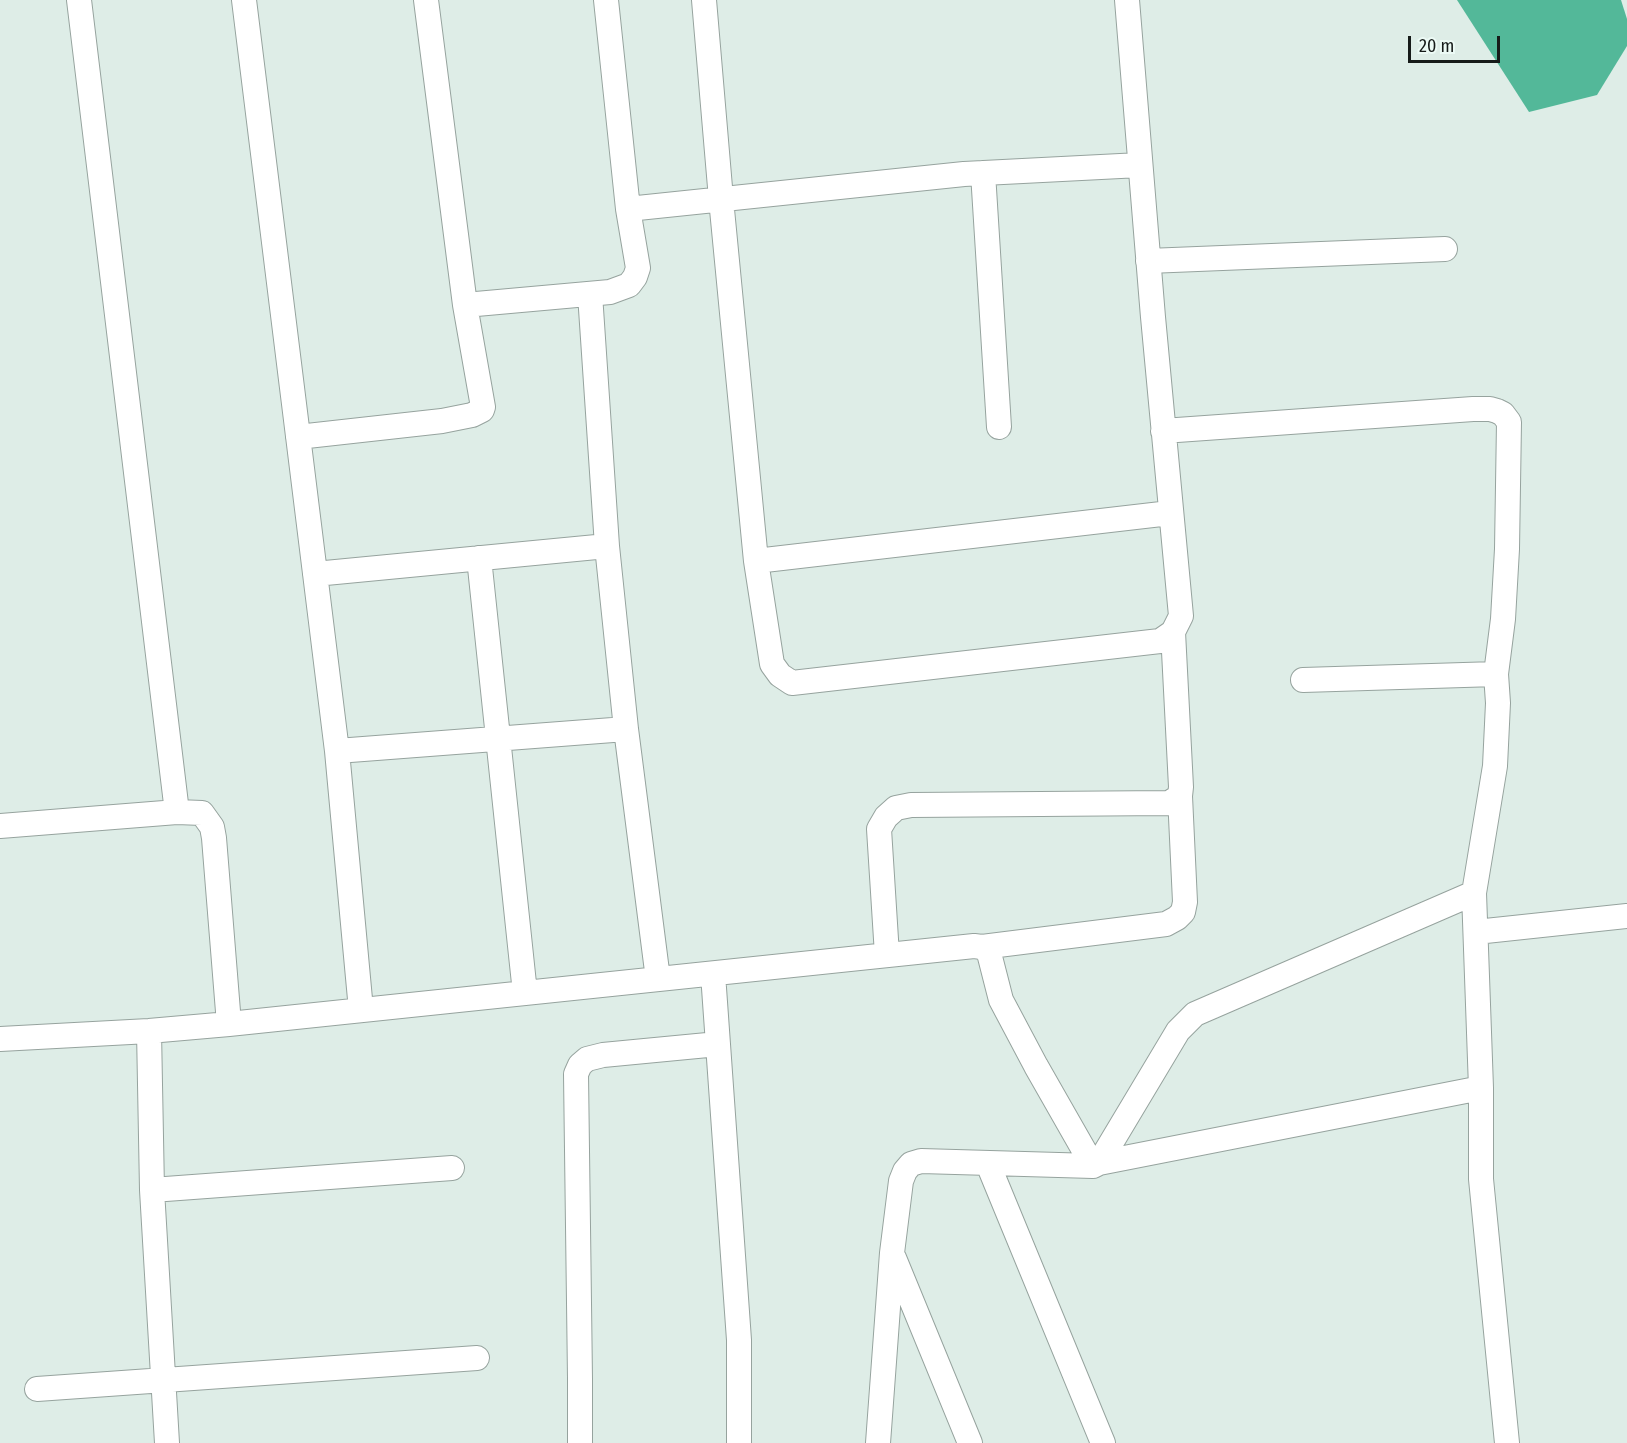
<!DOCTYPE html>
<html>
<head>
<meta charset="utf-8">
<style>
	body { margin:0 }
	#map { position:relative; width:1627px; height:1443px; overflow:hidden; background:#deede7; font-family:"Fira Sans Condensed",sans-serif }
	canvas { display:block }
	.scale { position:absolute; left:1408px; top:36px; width:92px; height:27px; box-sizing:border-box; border:3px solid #161b19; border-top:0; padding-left:8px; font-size:18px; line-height:21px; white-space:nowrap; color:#161b19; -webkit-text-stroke:4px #ecfaf5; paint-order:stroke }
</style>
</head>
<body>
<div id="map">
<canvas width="1627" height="1443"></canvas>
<div class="scale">20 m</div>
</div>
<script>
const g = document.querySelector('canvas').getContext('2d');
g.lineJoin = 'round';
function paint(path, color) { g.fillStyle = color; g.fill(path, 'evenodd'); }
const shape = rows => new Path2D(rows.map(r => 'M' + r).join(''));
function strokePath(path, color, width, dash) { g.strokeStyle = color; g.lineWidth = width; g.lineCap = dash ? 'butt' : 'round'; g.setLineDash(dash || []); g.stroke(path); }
const water = shape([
	[1457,0,1621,0,1627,19,1627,46,1597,95,1529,112]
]);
const minor = shape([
	[79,0,177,812],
	[244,0,337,751,626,729],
	[704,0,721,199,756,561,772,664,780,675,792,683,1160,641,1173,632,1181,616,1153,317,1127,0],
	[983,173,999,427],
	[628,209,964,174,1140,165],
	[1148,261,1445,249],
	[590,294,607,546],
	[465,305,610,292,629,285,635,277,638,268,628,209,606,0],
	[1163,431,1473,409,1490,409,1497,411,1503,414,1509,422,1507,549,1503,619,1496,674,1498,703,1495,766,1474,893,1481,1088,1481,1179,1507,1443],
	[298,437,442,421,472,415,482,410,483,407,465,305,426,0],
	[479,558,525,993],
	[756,561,1170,513],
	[315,574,607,546,626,729,658,979],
	[1303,680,1496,674],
	[337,751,361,1010],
	[0,826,177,812,202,813,212,827,214,838,229,1024],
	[1476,932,1627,916],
	[982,947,1166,924,1177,918,1183,912,1185,902,1180,796],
	[887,955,879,829,886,817,896,808,911,805,1169,803,1180,796,1181,787,1173,632],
	[713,974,739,1340,739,1443],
	[149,1031,152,1190,167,1443],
	[0,1039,149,1031,229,1024,974,946,982,947,989,953,1001,1000,1036,1066,1093,1166],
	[1099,1163,1481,1088],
	[988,1164,1103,1443],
	[152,1190,452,1168],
	[894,1258,970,1443],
	[37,1389,477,1358],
	[580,1443,580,1379,576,1074,580,1065,587,1059,603,1055,718,1044],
	[878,1443,892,1253,901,1181,905,1171,911,1164,921,1161,1093,1166,1099,1163,1178,1031,1195,1014,1474,893]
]);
paint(water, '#53b899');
strokePath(minor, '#96a39e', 26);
strokePath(minor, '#fff', 24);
</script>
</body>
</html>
